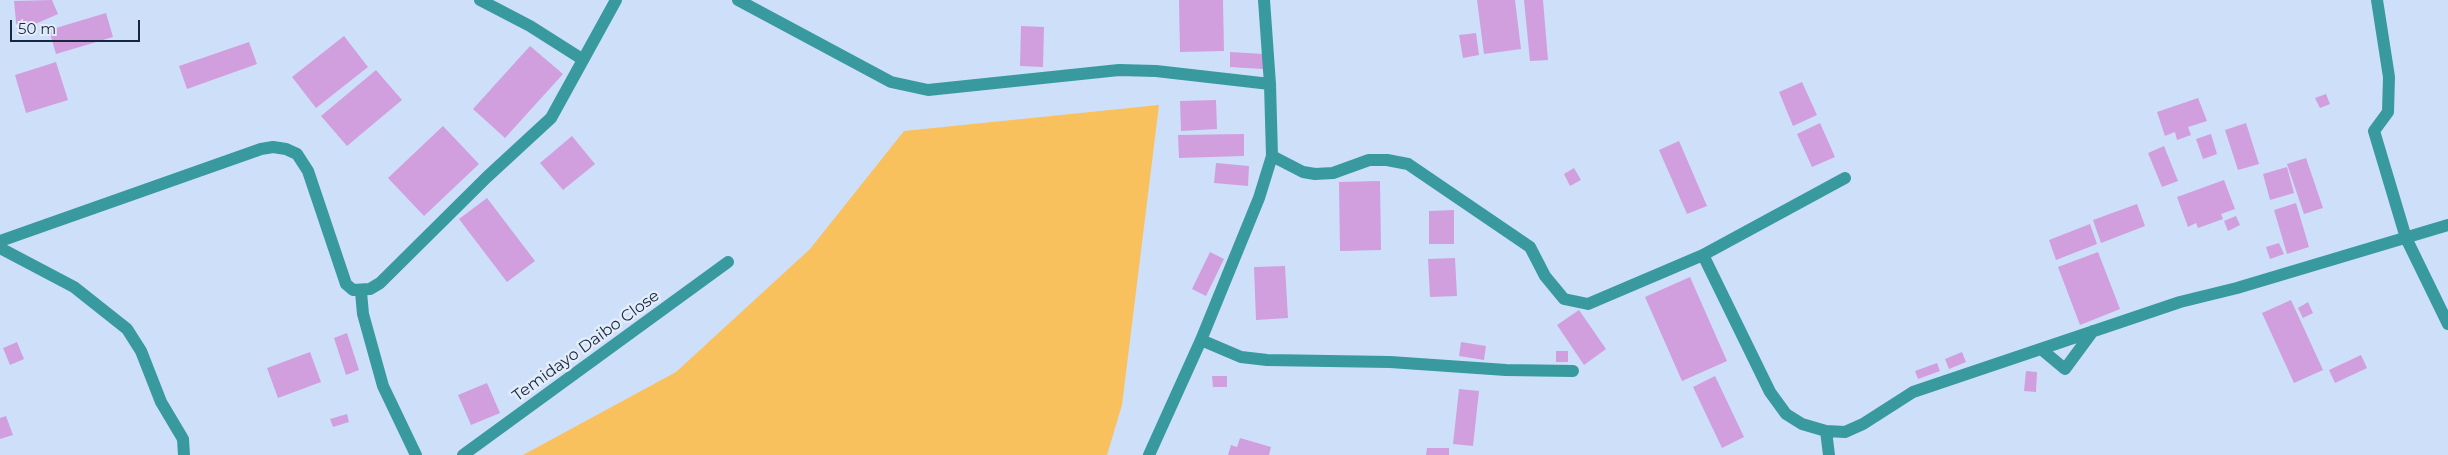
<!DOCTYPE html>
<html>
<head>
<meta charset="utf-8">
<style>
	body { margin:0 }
	#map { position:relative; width:2448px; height:455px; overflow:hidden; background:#cedffa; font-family:Montserrat,sans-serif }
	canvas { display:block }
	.scale { position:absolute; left:10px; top:20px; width:130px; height:22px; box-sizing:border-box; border:2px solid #182740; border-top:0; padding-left:6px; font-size:15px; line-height:18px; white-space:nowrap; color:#182740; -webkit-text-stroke:4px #e3ecf9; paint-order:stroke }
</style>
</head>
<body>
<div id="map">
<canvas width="2448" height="455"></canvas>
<div class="scale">50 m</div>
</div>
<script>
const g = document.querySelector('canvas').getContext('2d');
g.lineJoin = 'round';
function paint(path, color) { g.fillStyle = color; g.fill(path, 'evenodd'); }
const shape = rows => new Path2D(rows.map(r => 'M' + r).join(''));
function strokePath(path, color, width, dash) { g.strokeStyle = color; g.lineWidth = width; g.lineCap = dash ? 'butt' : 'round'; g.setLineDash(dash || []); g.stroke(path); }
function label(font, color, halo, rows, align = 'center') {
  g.font = font + ' Montserrat,sans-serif'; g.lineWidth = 5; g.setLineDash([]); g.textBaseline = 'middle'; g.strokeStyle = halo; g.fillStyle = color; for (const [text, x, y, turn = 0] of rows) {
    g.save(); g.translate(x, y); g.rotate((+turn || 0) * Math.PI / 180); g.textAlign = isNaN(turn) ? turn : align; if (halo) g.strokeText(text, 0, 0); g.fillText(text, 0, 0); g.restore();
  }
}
const green = shape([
	[1159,105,1122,405,1107,455,523,455,676,372,810,249,904,131]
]);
const building = shape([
	[52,0,58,14,17,32,14,1],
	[1179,0,1223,0,1224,51,1180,52],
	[1477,0,1515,0,1521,49,1484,54],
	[1524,0,1543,0,1548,60,1530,61],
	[106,13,113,37,56,54,49,30],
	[1021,26,1044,27,1043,67,1020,66],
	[1476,33,1479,55,1463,58,1459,35],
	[344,36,368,67,316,108,292,77],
	[249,42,257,64,187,89,179,66],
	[530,46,563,74,505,138,473,109],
	[1230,52,1264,54,1263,69,1230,67],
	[56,62,68,100,26,113,15,75],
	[376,70,402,100,347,146,321,116],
	[1802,82,1817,115,1793,126,1779,92],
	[2326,94,2330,104,2320,108,2315,98],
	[2198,98,2207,121,2188,127,2191,135,2177,140,2175,132,2165,136,2157,112],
	[1216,100,1217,129,1181,131,1180,101],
	[1820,123,1835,157,1812,167,1797,134],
	[2246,123,2259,164,2238,170,2225,130],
	[443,126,479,164,424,216,388,178],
	[1244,134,1244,156,1179,158,1178,135],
	[2211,134,2217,154,2203,159,2196,139],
	[572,136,595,164,563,190,540,163],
	[1679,141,1707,206,1687,214,1659,150],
	[2164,146,2178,181,2162,187,2148,153],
	[2306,158,2323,208,2304,214,2287,164],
	[1216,163,1249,166,1248,186,1214,183],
	[2287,167,2294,193,2270,200,2263,174],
	[1574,168,1581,180,1570,186,1564,174],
	[2224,180,2235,209,2221,214,2223,219,2198,228,2196,223,2188,227,2177,197],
	[1380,181,1381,250,1340,251,1339,182],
	[487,198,535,261,507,282,459,219],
	[2296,203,2309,247,2287,254,2274,210],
	[2137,204,2145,226,2101,243,2093,220],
	[1454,210,1454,244,1429,244,1429,211],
	[2236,216,2240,225,2228,231,2224,221],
	[2090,224,2097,244,2056,260,2049,240],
	[2279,243,2284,254,2270,259,2266,247],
	[1210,252,1224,259,1206,296,1192,289],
	[2098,252,2120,309,2080,325,2058,267],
	[1455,258,1457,296,1430,297,1428,259],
	[1285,266,1288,318,1256,320,1254,267],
	[1690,277,1727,361,1682,381,1645,297],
	[2291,300,2323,370,2294,383,2262,313],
	[2308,302,2313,313,2303,318,2298,308],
	[1579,310,1606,349,1584,365,1557,325],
	[347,333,359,370,346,375,334,338],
	[17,342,24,359,10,365,3,348],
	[1461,342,1486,346,1484,360,1459,356],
	[1556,351,1568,351,1568,362,1556,362],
	[310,352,321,382,278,398,267,368],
	[1962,352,1966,362,1949,369,1945,359],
	[2361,355,2367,368,2335,383,2329,370],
	[1937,363,1940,371,1918,379,1915,371],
	[2026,371,2037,372,2036,392,2024,391],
	[1212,376,1227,376,1227,387,1213,387],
	[1715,376,1744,437,1722,448,1693,387],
	[487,383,500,413,471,425,458,395],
	[1459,389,1479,391,1473,446,1453,444],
	[347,414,349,422,333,427,330,419],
	[6,416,13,435,0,439,0,418],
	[1240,438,1271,447,1269,455,1228,455,1231,445,1237,447],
	[1427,448,1449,448,1449,455,1426,455]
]);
const street = shape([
	[480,0,530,26,582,59],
	[738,0,891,82,928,90,1119,70,1156,71,1270,84,1272,156,1259,198,1201,340,1149,455],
	[1264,0,1270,84],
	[2377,0,2389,77,2388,112,2374,131,2406,238,2448,324],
	[1272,156,1303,172,1315,174,1333,173,1369,160,1387,160,1408,164,1530,247,1545,276,1564,299,1588,304,1703,255,1845,178],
	[0,241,261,149,273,147,286,149,297,154,308,171,346,284,353,290,370,289,380,283,487,177,551,118,616,0],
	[0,248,74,287,127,329,141,351,161,402,183,439,184,455],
	[1703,255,1770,392,1786,414,1802,424,1826,431,1845,432,1863,424,1913,392,2180,302,2237,288,2448,225],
	[361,292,363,314,383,386,416,455],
	[1201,340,1241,357,1267,360,1390,362,1506,370,1573,371],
	[2041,349,2065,369,2093,331],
	[1826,431,1829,455],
	[463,455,728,262]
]);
const streetNames = [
	["Temidayo Daibo Close",586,346,-36]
];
paint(green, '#f8c15d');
paint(building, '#d19fdd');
strokePath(street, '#389a9e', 12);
label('16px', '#182740', '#e3ecf9', streetNames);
</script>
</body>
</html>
